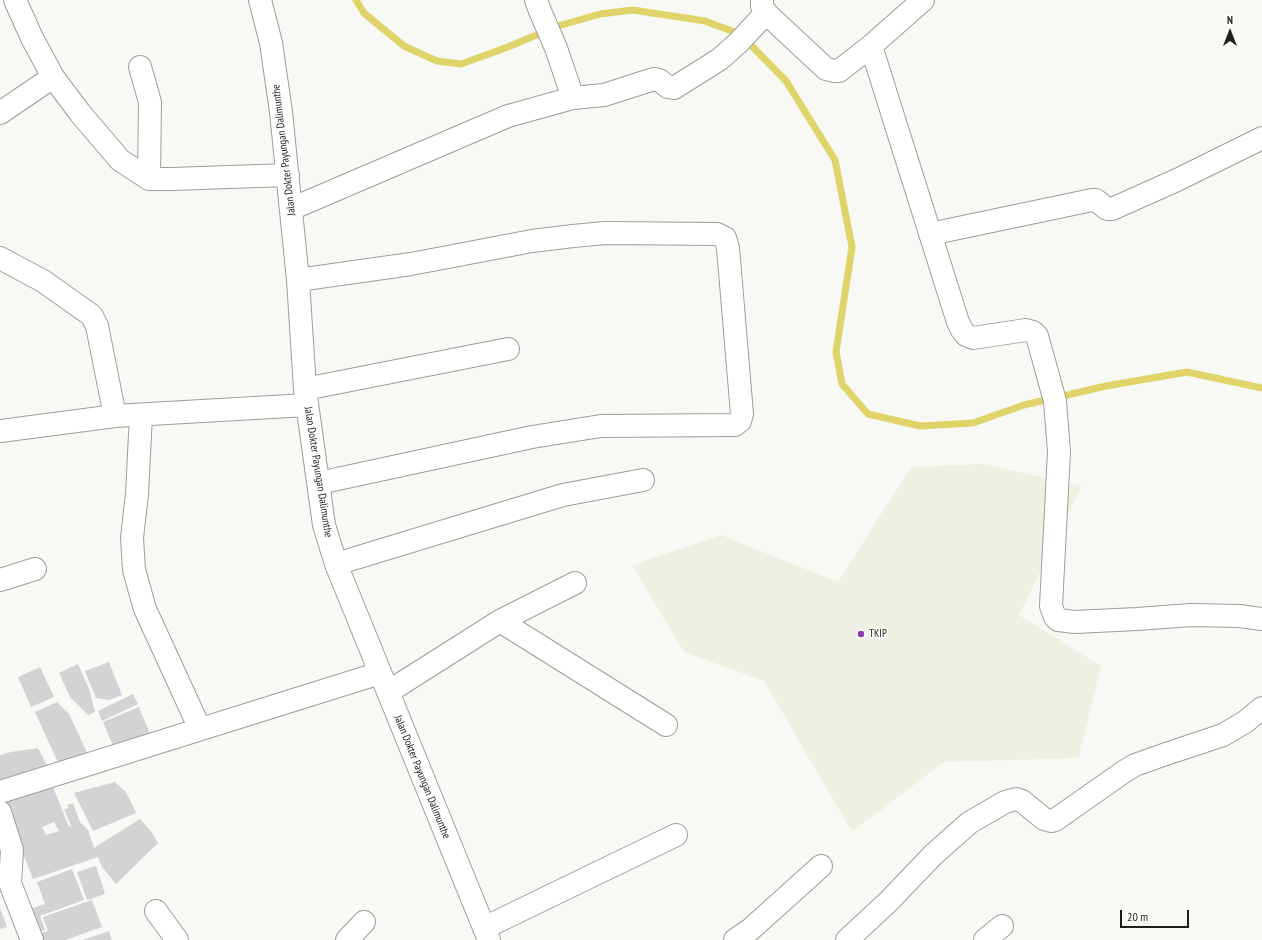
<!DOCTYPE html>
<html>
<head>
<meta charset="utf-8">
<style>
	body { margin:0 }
	#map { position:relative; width:1262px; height:940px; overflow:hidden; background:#f8f8f5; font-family:"PT Sans Narrow",sans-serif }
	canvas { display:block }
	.north { position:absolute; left:1210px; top:12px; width:40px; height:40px; -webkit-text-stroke:3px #fffffe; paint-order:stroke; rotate:0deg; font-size:11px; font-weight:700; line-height:16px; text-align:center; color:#1f1e1d }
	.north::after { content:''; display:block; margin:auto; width:14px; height:18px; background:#1f1e1d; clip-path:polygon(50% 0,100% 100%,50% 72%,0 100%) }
	.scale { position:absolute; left:1120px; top:910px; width:69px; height:18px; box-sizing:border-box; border:2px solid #1f1e1d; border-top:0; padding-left:5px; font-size:12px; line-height:14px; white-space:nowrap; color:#1f1e1d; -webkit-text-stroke:3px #fffffe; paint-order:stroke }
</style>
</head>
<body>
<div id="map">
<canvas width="1262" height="940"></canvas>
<div class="north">N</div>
<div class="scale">20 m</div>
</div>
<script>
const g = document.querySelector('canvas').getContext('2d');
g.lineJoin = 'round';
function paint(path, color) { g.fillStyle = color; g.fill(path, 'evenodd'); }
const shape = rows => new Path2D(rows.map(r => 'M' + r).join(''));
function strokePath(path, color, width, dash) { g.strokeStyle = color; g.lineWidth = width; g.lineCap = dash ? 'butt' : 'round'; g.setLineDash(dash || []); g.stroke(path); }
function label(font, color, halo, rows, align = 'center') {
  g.font = font + ' "PT Sans Narrow",sans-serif'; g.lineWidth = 3; g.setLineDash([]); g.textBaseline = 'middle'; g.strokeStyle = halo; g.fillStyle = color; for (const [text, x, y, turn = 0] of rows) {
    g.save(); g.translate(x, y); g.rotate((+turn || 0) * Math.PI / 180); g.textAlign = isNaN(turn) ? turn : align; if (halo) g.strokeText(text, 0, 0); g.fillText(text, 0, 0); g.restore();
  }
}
const built = shape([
	[984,464,1082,486,1019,615,1101,666,1079,758,944,762,852,832,764,681,684,652,632,565,721,535,838,582,911,467]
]);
const stream = shape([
	[356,0,364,13,404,46,437,61,461,64,508,47,558,26,600,14,633,10,705,21,740,34,786,81,835,160,852,247,836,352,842,384,868,414,920,426,973,423,1024,405,1106,386,1187,372,1262,388]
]);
const building = shape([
	[109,662,122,695,109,700,96,698,85,671],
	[78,664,89,689,95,712,88,715,70,697,59,673],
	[40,667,54,697,31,707,18,677],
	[133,694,138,704,102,721,98,711],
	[57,702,69,714,89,757,61,769,35,712],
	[139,707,151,736,115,751,103,722],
	[38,748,50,771,0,787,0,755,11,752],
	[51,782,69,827,71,826,64,809,69,808,67,805,73,803,80,822,88,830,94,848,140,819,153,834,158,843,116,884,102,867,98,857,33,879,4,807,8,805,6,800],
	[54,822,59,831,46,835,42,827],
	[115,782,126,792,136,813,93,831,74,793],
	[96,866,105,894,87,900,77,872],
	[72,869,84,900,40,916,45,930,38,932,30,909,45,904,37,882],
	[92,900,102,927,65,940,41,940,38,934,48,931,43,917],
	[0,908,7,927,0,929],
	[109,931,112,940,83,940]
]);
const minor = shape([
	[15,0,32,38,53,77,80,113,120,160,149,179,172,179,288,175],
	[260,0,271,43,281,112,298,280,305,389,324,525,336,564,489,940],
	[762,1,762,6,766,13,826,69,835,71,839,71,871,46,923,0],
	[871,46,958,322,962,330,966,335,973,338,1026,330,1033,332,1037,336,1055,401,1059,452,1051,606,1055,617,1058,620,1075,622,1137,619,1191,615,1240,616,1262,619],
	[140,67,150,102,149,179],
	[573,98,604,95,654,79,659,80,668,87,674,88,720,59,738,43,766,13],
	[0,113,53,77],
	[291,209,508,116,573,98,556,48,540,11,536,0],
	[930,234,1092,200,1096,200,1107,209,1112,209,1177,180,1262,138],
	[0,258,43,281,91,315,94,320,97,326,115,416],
	[298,280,411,264,532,241,573,236,605,233,717,234,725,238,728,248,742,414,740,421,735,425,601,426,532,437,319,483],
	[305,389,508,349],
	[141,415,137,494,132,538,134,570,145,609,200,729],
	[0,431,115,416,307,405],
	[336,564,563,495,643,480],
	[0,580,35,569],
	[500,621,666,725],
	[388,692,500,621,575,583],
	[0,792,380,673],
	[0,812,12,850,10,883,32,940],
	[156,911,177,940],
	[484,928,676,835],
	[347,940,364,922],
	[735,940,751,929,821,866],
	[847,940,888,902,933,855,969,823,1005,802,1016,799,1022,801,1044,819,1051,821,1055,820,1125,771,1135,765,1166,754,1223,735,1245,722,1262,708],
	[985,940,1002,926]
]);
const markers = [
	[861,634,4,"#8b3fb1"]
];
const streetNames = [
	["Jalan Dokter Payungan Dalimunthe",284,150,-97],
	["Jalan Dokter Payungan Dalimunthe",318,472,81],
	["Jalan Dokter Payungan Dalimunthe",422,777,68]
];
const poiNames = [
	["TKIP",869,634]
];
paint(built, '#f0efe4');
strokePath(stream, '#dfd46a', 7);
paint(building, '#d3d2d4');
strokePath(minor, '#9d9d9a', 24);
strokePath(minor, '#fff', 22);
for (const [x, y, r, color] of markers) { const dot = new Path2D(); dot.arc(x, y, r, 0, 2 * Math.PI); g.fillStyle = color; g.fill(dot); strokePath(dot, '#fffffe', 1.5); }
label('11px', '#1f1e1d', '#fffffe', streetNames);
label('11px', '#1f1e1d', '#fffffe', poiNames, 'left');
</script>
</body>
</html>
